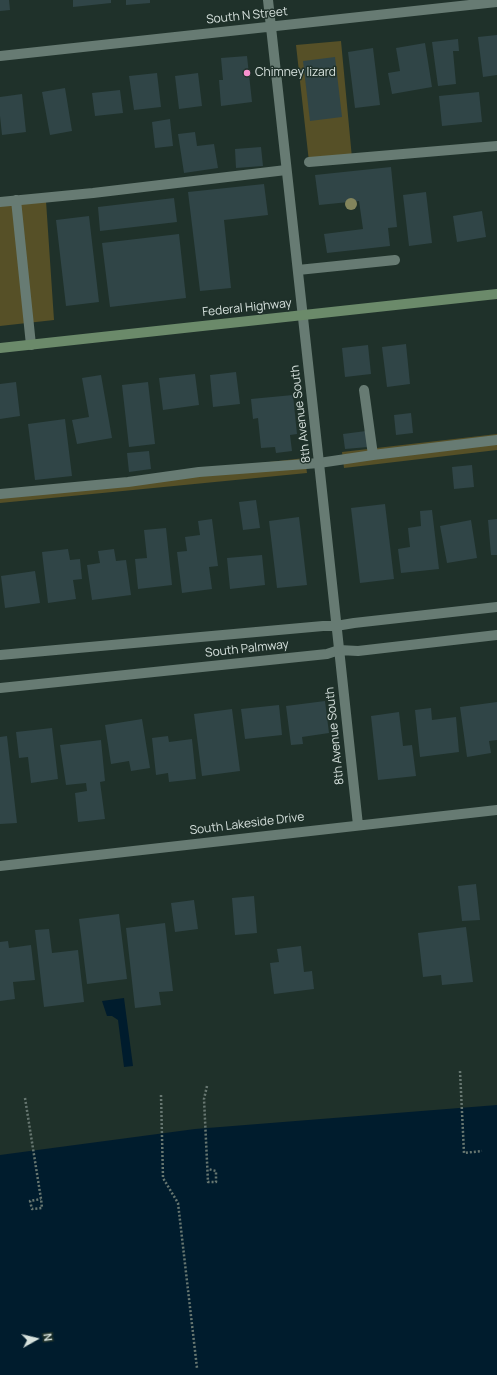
<!DOCTYPE html>
<html>
<head>
<meta charset="utf-8">
<style>
	body { margin:0 }
	#map { position:relative; width:497px; height:1375px; overflow:hidden; background:#1f312a; font-family:Manrope,sans-serif }
	canvas { display:block }
	.north { position:absolute; left:16px; top:1319px; width:40px; height:40px; -webkit-text-stroke:3px #1f312a; paint-order:stroke; rotate:82deg; font-size:11px; font-weight:700; line-height:16px; text-align:center; color:#d6e1dd }
	.north::after { content:''; display:block; margin:auto; width:14px; height:18px; background:#d6e1dd; clip-path:polygon(50% 0,100% 100%,50% 72%,0 100%) }
</style>
</head>
<body>
<div id="map">
<canvas width="497" height="1375"></canvas>
<div class="north">N</div>
</div>
<script>
const g = document.querySelector('canvas').getContext('2d');
g.lineJoin = 'round';
function paint(path, color) { g.fillStyle = color; g.fill(path, 'evenodd'); }
const shape = rows => new Path2D(rows.map(r => 'M' + r).join(''));
function strokePath(path, color, width, dash) { g.strokeStyle = color; g.lineWidth = width; g.lineCap = dash ? 'butt' : 'round'; g.setLineDash(dash || []); g.stroke(path); }
function label(font, color, halo, rows, align = 'center') {
  g.font = font + ' Manrope,sans-serif'; g.lineWidth = 3; g.setLineDash([]); g.textBaseline = 'middle'; g.strokeStyle = halo; g.fillStyle = color; for (const [text, x, y, turn = 0] of rows) {
    g.save(); g.translate(x, y); g.rotate((+turn || 0) * Math.PI / 180); g.textAlign = isNaN(turn) ? turn : align; if (halo) g.strokeText(text, 0, 0); g.fillText(text, 0, 0); g.restore();
  }
}
const green = shape([
	[341,41,352,158,309,162,296,45],
	[46,201,54,320,0,326,0,205],
	[497,434,497,450,344,468,342,452],
	[305,458,307,473,0,503,0,492]
]);
const water = shape([
	[124,998,133,1066,124,1067,118,1020,112,1016,107,1016,102,1001],
	[497,1105,497,1375,0,1375,0,1155,195,1129]
]);
const building = shape([
	[0,0,9,0,10,10,0,11],
	[73,0,111,0,111,3,73,7],
	[126,0,150,0,150,3,126,5],
	[497,35,497,75,483,77,478,37],
	[458,39,459,51,453,51,456,84,438,86,432,42],
	[425,43,432,87,392,94,388,73,400,71,396,48],
	[373,48,380,105,355,108,348,52],
	[247,56,252,102,221,106,219,80,223,80,221,58],
	[335,57,342,117,310,121,303,61],
	[157,73,161,107,134,110,129,76],
	[198,73,202,106,179,109,175,76],
	[65,88,72,131,50,135,42,92],
	[120,90,123,113,95,116,92,93],
	[479,92,482,122,442,126,439,96],
	[22,94,26,132,2,135,0,116,0,97],
	[170,119,173,146,155,148,152,122],
	[195,132,197,146,214,144,218,168,184,173,178,134],
	[261,147,263,166,236,168,235,149],
	[391,167,397,227,388,228,390,246,327,253,324,234,363,229,359,201,319,205,315,175],
	[264,184,268,215,224,220,231,288,200,291,188,192],
	[426,192,432,243,409,246,403,195],
	[174,198,177,222,100,231,98,207],
	[482,211,486,237,457,242,453,216],
	[89,216,99,302,66,306,56,220],
	[179,234,186,298,110,307,102,243],
	[406,344,410,384,387,387,382,347],
	[368,345,371,374,345,377,342,348],
	[236,372,240,404,213,407,210,375],
	[195,374,199,405,163,410,159,378],
	[101,375,112,438,77,444,72,420,89,417,82,378],
	[16,382,20,416,0,419,0,384],
	[148,382,155,444,129,447,122,385],
	[293,395,297,434,290,435,292,451,276,453,275,447,261,448,258,418,253,419,251,399],
	[411,413,413,433,396,435,394,415],
	[65,419,72,476,35,480,28,424],
	[366,431,368,447,345,449,343,434],
	[149,451,151,469,129,472,127,453],
	[472,465,474,487,454,489,452,467],
	[256,500,260,528,243,530,239,502],
	[385,504,394,579,360,583,351,508],
	[432,510,439,569,401,573,398,549,410,547,408,528,421,526,420,511],
	[299,517,307,585,277,588,269,521],
	[212,519,218,566,209,567,212,589,182,593,177,552,187,551,185,537,200,535,198,521],
	[497,519,497,555,491,555,488,520],
	[471,520,477,558,447,563,440,526],
	[166,528,172,585,138,589,135,559,147,558,144,530],
	[68,549,70,560,80,559,82,579,73,580,76,599,48,603,42,552],
	[114,549,116,561,126,560,131,595,92,600,87,565,100,563,98,551],
	[262,555,265,585,230,589,227,558],
	[35,571,40,603,5,608,1,576],
	[325,701,329,733,302,737,303,744,291,745,286,706],
	[497,702,497,740,489,741,491,753,467,757,460,707],
	[279,705,282,735,245,739,241,709],
	[431,708,432,720,456,717,459,752,420,757,415,710],
	[232,709,240,771,202,776,194,714],
	[399,712,403,746,412,745,416,776,378,780,371,716],
	[142,719,150,768,131,771,129,761,111,764,105,725],
	[52,728,58,779,31,783,28,757,19,758,16,732],
	[7,736,17,823,0,824,0,737],
	[168,736,169,742,192,739,196,779,169,782,168,773,156,775,152,738],
	[101,740,105,781,100,782,105,819,78,822,75,793,87,791,86,783,66,785,60,745],
	[476,884,480,920,462,921,458,886],
	[254,896,257,933,235,935,232,898],
	[194,900,198,929,175,932,171,903],
	[119,914,127,979,87,984,79,919],
	[165,923,173,991,159,992,161,1005,135,1008,126,928],
	[466,927,473,982,442,985,441,975,423,977,418,933],
	[49,929,52,953,78,950,84,1002,44,1007,35,930],
	[8,941,9,948,31,945,35,980,13,982,15,999,0,1001,0,942],
	[301,946,304,972,312,971,314,989,274,994,270,963,279,962,277,949]
]);
const path = shape([
	[460,1071,464,1153,482,1151],
	[207,1086,204,1099,208,1182,216,1182,216,1171,208,1169],
	[161,1095,163,1178,178,1203,197,1368],
	[25,1098,41,1199,42,1208,32,1209,30,1201,41,1199]
]);
const service = shape([
	[309,162,497,146],
	[16,200,31,345],
	[0,202,93,193,286,170],
	[298,270,395,260],
	[373,455,497,440],
	[0,494,128,482,199,472,319,463,373,455,364,390]
]);
const minor = shape([
	[268,0,319,463,358,825],
	[0,56,497,2],
	[0,655,323,626,336,626,354,623,497,607],
	[0,688,327,654,339,650,358,651,497,635],
	[0,866,497,810]
]);
const secondary = shape([
	[0,348,497,294]
]);
const trees = [
	[351,204]
];
const markers = [
	[247,73,4,"#f790ce"]
];
const streetNames = [
	["South N Street",247,16,-6],
	["Federal Highway",247,308,-6],
	["8th Avenue South",301,414,-97],
	["South Palmway",247,649,-6],
	["8th Avenue South",335,736,-96],
	["South Lakeside Drive",247,824,-7]
];
const poiNames = [
	["Chimney lizard",255,73]
];
paint(green, '#565027');
paint(water, '#001c2d');
paint(building, '#304547');
strokePath(path, '#677771', 2.5, [2, 2]);
strokePath(service, '#677b73', 10);
strokePath(minor, '#677b73', 10);
strokePath(secondary, '#6b8a6a', 10);
g.fillStyle = '#83855c';
for (const [x, y] of trees) { g.beginPath(); g.arc(x, y, 6, 0, 2 * Math.PI); g.fill(); }
for (const [x, y, r, color] of markers) { const dot = new Path2D(); dot.arc(x, y, r, 0, 2 * Math.PI); g.fillStyle = color; g.fill(dot); strokePath(dot, '#1f312a', 1.5); }
label('12px', '#d6e1dd', '#1f312a', streetNames);
label('12px', '#d6e1dd', '#1f312a', poiNames, 'left');
</script>
</body>
</html>
